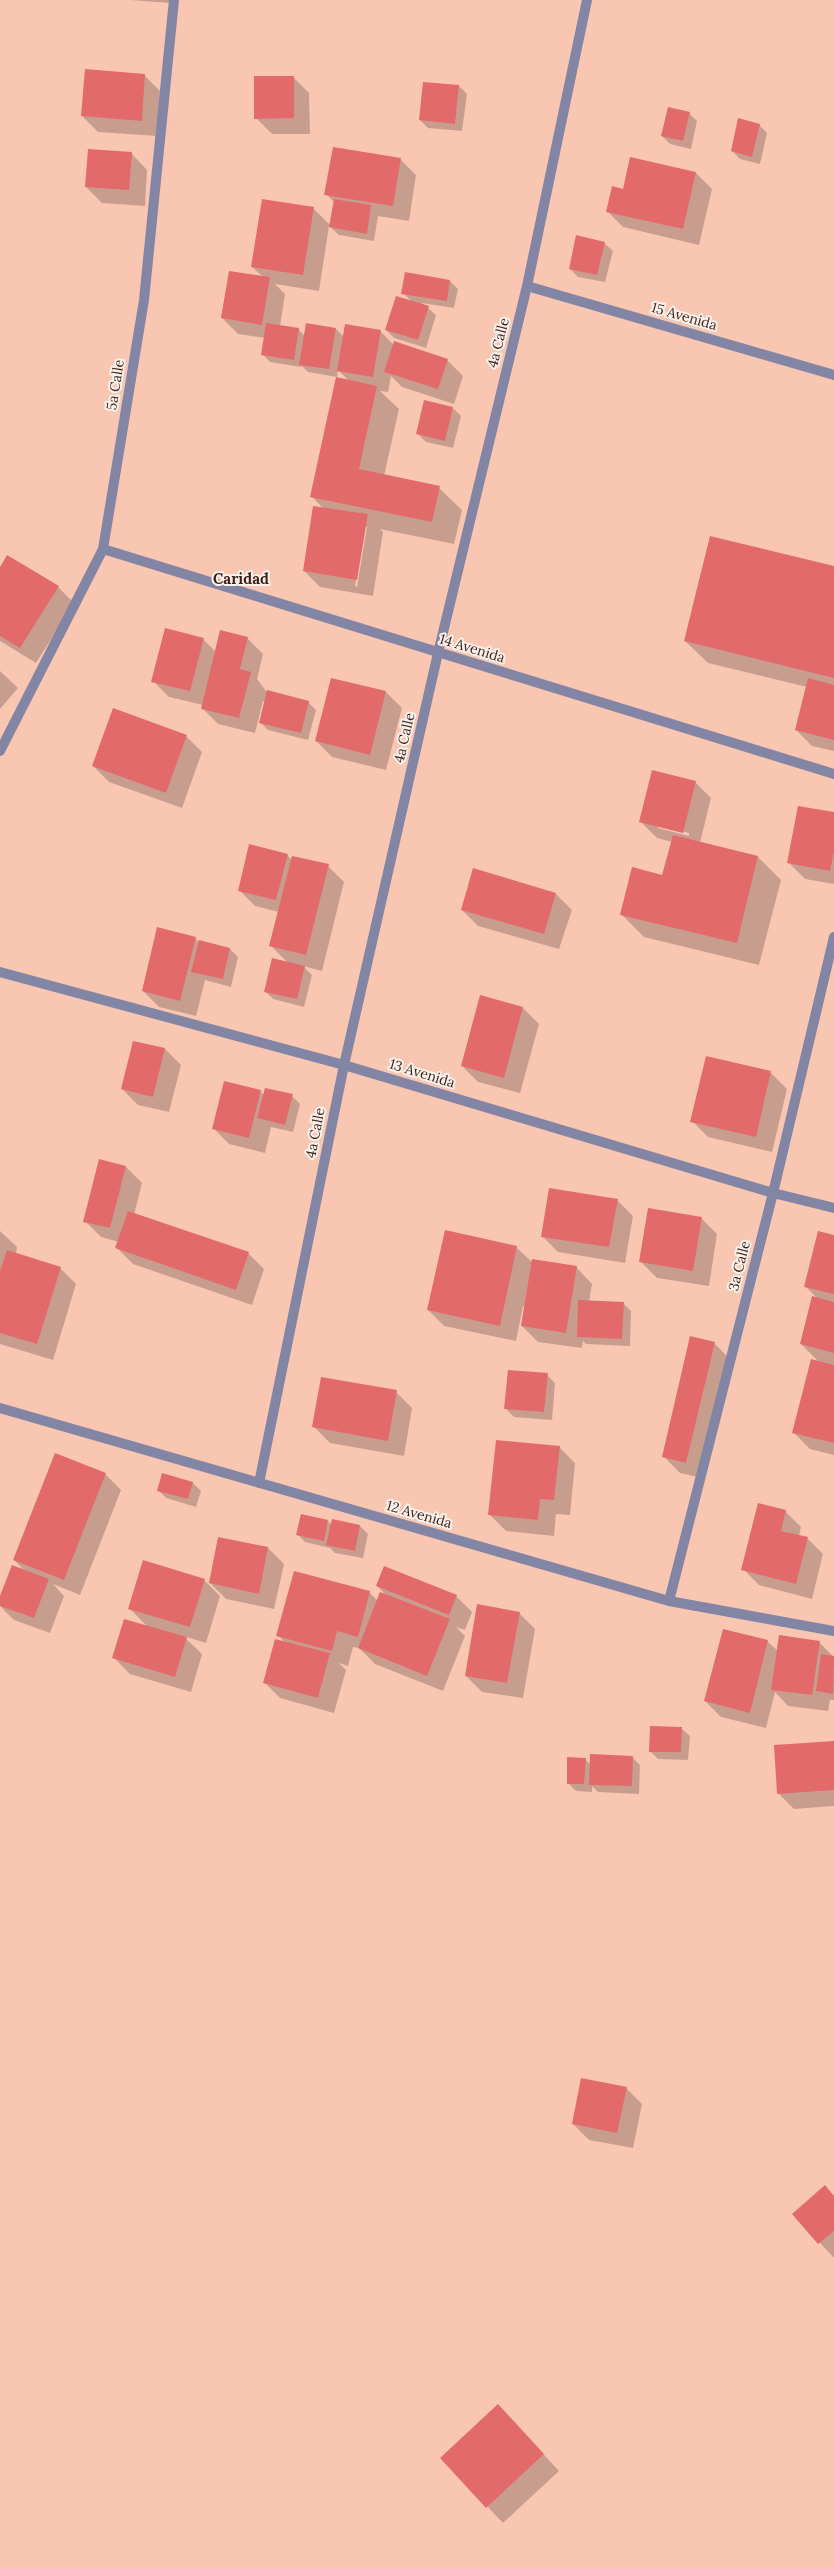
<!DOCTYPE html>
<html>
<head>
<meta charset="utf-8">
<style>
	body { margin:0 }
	canvas { display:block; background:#f9c6b2 }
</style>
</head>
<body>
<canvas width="834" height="2567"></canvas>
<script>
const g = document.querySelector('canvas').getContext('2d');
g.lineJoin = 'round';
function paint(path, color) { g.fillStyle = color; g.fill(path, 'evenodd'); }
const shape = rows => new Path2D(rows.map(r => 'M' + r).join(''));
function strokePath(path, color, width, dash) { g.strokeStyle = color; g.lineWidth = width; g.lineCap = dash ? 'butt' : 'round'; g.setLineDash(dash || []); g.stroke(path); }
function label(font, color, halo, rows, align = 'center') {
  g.font = font + ' Lora,serif'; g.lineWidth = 4; g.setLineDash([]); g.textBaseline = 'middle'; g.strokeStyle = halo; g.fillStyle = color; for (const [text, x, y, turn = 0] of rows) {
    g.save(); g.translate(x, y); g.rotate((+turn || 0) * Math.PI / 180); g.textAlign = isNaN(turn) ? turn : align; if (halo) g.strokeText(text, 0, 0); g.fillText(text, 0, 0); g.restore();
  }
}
const shadow = shape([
	[130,0,171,0,170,3],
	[144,75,160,91,157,136,98,132,82,116],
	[293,77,309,93,310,134,272,134,256,118],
	[459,86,467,94,462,131,428,128,420,120],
	[689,113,697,121,691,149,670,144,662,136],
	[759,125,767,133,760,164,740,159,732,151],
	[131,153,147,170,145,206,102,203,86,187],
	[400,159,416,175,409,221,378,216,374,241,339,235,329,226,319,291,275,284,285,294,280,326,298,329,305,336,336,329,344,337,380,331,394,345,447,360,463,376,454,404,402,387,391,376,388,392,380,391,399,409,384,476,439,488,462,510,454,544,380,529,383,532,373,596,320,587,304,571,324,509,311,496,349,381,338,370,337,377,308,372,302,366,301,367,270,362,262,354,265,338,238,334,222,318,263,277,252,267,314,209,331,226,335,203,326,194],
	[364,527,367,527,357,587,355,586],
	[696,173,712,189,699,245,623,227,607,211,624,191],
	[604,243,613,251,605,282,578,277,570,269],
	[450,281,458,289,454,308,422,303,436,315,426,348,394,338,386,330,411,301,403,293],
	[453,408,461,416,453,448,426,442,418,434],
	[834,567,834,751,812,746,796,730,807,687,708,663,685,641],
	[0,569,58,587,74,603,36,663,0,641],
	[247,638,263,654,257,679,266,691,308,702,316,710,308,740,268,730,260,722,266,701,263,701,255,733,218,724,202,708,203,705,169,697,153,681,203,639,216,652],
	[0,671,18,688,0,709],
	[386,692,402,708,386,770,332,757,316,741],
	[186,736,202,752,182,808,109,782,93,766],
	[695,782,711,798,700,843,758,857,781,880,759,965,644,937,621,914,663,876,672,842,657,838,641,822],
	[658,825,689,833,689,836,658,828],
	[834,814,834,884,805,879,789,863],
	[287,855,292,860,328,866,344,882,322,971,303,966,312,975,304,1007,273,999,265,991,288,963,271,946,279,912,255,906,239,890],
	[556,894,572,910,559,949,478,926,462,910],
	[195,938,199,942,230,949,238,957,231,987,205,980,196,1016,159,1007,143,991],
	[481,997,523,1008,539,1024,520,1093,478,1082,462,1066],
	[134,1042,165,1049,181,1065,169,1112,138,1105,122,1089],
	[707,1057,771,1073,787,1089,772,1152,708,1137,692,1121],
	[260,1091,264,1095,292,1096,300,1104,293,1132,271,1127,265,1153,229,1144,213,1128],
	[126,1167,142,1183,134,1215,248,1253,264,1269,252,1305,133,1264,117,1248,119,1242,101,1237,85,1221],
	[617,1200,633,1216,625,1263,558,1252,542,1236],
	[701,1218,717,1234,709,1286,657,1278,641,1262],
	[0,1231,17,1247,16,1254,60,1268,76,1284,53,1360,0,1344],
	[834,1237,834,1455,810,1449,794,1433,820,1363,801,1344,818,1299,806,1287],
	[516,1247,533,1263,576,1267,592,1284,589,1302,623,1303,631,1311,630,1346,586,1344,583,1341,582,1348,538,1342,522,1326,525,1307,523,1306,516,1341,444,1326,428,1310],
	[714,1343,730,1359,702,1478,680,1473,664,1457],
	[547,1375,555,1383,552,1420,514,1417,506,1409],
	[396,1392,412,1408,404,1456,330,1443,314,1427],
	[559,1447,575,1463,570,1515,556,1514,554,1536,506,1531,490,1515],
	[105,1474,121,1490,80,1595,53,1584,64,1596,50,1633,14,1620,0,1606,0,1599,25,1571,14,1560],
	[193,1483,201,1491,196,1507,166,1498,158,1490],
	[785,1511,801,1527,799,1536,807,1538,823,1554,812,1599,759,1585,743,1569],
	[328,1521,332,1525,360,1526,368,1534,363,1558,335,1553,330,1548,305,1542,297,1534],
	[219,1538,268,1548,284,1564,274,1609,226,1599,210,1583],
	[204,1580,220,1596,206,1643,183,1636,202,1654,191,1692,130,1674,114,1658,148,1627,129,1608],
	[377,1586,456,1596,472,1612,465,1630,456,1627,465,1636,443,1691,375,1664,359,1648,353,1647,348,1666,339,1663,346,1670,334,1713,280,1698,264,1682,285,1643,278,1635,369,1592,378,1601,387,1596],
	[519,1613,535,1629,523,1698,482,1692,466,1676],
	[724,1631,768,1642,778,1651,819,1642,834,1657,834,1700,830,1700,828,1711,788,1706,775,1692,766,1728,721,1717,705,1701],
	[681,1728,690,1736,688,1760,658,1759,650,1751],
	[834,1743,834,1806,794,1809,778,1793],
	[632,1757,640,1765,639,1794,598,1792,592,1786,592,1792,576,1791,568,1783,585,1759,591,1765],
	[626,2088,642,2104,633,2148,589,2140,573,2124],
	[825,2187,834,2196,834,2258,793,2214],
	[514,2422,559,2471,503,2523,442,2459]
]);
const building = shape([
	[85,69,145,74,142,121,81,116],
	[254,76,294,76,294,118,254,119],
	[423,82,459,85,455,124,419,120],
	[668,107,690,112,683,141,661,136],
	[738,118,760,124,752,157,731,151],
	[333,147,401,158,393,206,324,195],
	[88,149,132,152,129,190,85,187],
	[630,157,696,172,683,229,606,212,612,186,623,189],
	[262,199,314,207,303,275,251,267],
	[334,199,371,205,367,234,329,227],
	[576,235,605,242,597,275,569,269],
	[229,271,270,277,262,325,221,318],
	[405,272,450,280,447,301,401,294],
	[396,296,429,306,418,340,385,330],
	[266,323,299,328,294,360,261,355],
	[306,323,336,328,329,369,299,365],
	[345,324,381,330,373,377,337,371],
	[394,341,448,359,438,389,384,372],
	[336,377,377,386,359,469,440,486,432,522,310,497],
	[424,400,453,407,445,441,416,434],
	[313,506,368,514,357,580,303,571],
	[710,536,834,566,834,678,684,641],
	[7,555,59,586,20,648,0,636,0,567],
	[165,628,204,638,190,691,151,682],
	[220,630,248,637,240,669,251,672,239,718,201,709],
	[331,678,386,691,370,755,315,741],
	[808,678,834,685,834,740,795,730],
	[267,690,309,701,301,733,259,723],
	[113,708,187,735,166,793,92,766],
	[652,770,696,781,683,833,639,822],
	[798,806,834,812,834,852,830,871,787,863],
	[673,835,758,856,737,943,620,915,632,867,662,875],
	[249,844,288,854,276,900,238,891],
	[292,856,329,864,306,955,269,946],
	[473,868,556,893,544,934,461,910],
	[157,927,196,937,180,1001,142,991],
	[199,940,230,948,223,979,191,972],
	[272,958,305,966,297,999,264,992],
	[480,995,523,1007,504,1078,461,1066],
	[133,1041,165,1048,153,1097,121,1089],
	[706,1056,771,1071,756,1137,690,1122],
	[224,1081,261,1090,249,1138,212,1129],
	[265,1088,293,1094,285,1125,257,1118],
	[99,1159,126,1166,110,1228,83,1222],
	[549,1188,618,1199,609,1247,541,1237],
	[648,1208,702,1217,693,1271,639,1262],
	[128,1211,249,1252,236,1290,115,1248],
	[445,1230,517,1246,500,1326,427,1310],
	[818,1231,834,1235,834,1294,804,1287],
	[7,1250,61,1267,37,1344,0,1333,0,1271],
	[532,1259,577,1266,566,1333,521,1326],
	[812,1296,834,1302,834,1353,800,1344],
	[578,1300,624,1302,622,1339,577,1337],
	[690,1336,715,1342,686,1463,662,1457],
	[811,1359,834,1365,834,1443,792,1433],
	[508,1370,548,1373,544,1412,504,1409],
	[321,1377,397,1390,388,1441,312,1427],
	[496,1440,560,1446,554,1500,540,1499,538,1520,488,1515],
	[55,1453,106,1473,64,1580,13,1560],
	[162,1473,193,1482,188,1499,157,1491],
	[758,1503,786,1510,781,1531,808,1537,796,1584,741,1570],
	[301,1514,328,1520,324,1541,296,1535],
	[332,1519,360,1525,355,1551,326,1545],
	[218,1537,268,1547,259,1594,209,1583],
	[143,1560,205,1579,190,1627,128,1609],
	[12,1565,49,1579,34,1618,0,1606,0,1596],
	[384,1566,457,1595,449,1615,376,1586],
	[294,1571,370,1591,358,1637,337,1631,332,1651,276,1636],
	[380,1592,450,1619,427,1676,358,1648],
	[477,1604,520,1612,507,1683,465,1676],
	[124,1619,187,1637,175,1677,112,1658],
	[723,1629,768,1640,750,1713,704,1701],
	[779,1635,820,1641,812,1695,771,1690],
	[275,1639,330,1653,318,1698,263,1683],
	[821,1654,834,1656,833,1694,816,1691],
	[650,1726,682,1727,681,1752,649,1752],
	[834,1741,834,1790,777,1794,774,1745],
	[590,1754,633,1756,632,1786,589,1785],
	[567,1757,586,1758,584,1784,567,1784],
	[581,2078,627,2087,617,2133,572,2124],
	[825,2185,834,2196,834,2231,818,2244,792,2214],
	[498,2404,544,2454,486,2508,440,2458]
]);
const minor = shape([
	[527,286,834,375],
	[103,549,834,774],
	[0,751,103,549,144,300,174,0],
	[0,972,344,1065,773,1193,834,1208],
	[0,1408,669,1601,834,1631],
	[259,1483,344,1065,438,653,527,286,587,0],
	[669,1601,773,1193,834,937]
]);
const streetNames = [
	["15 Avenida",684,317,16],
	["4a Calle",499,343,-76],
	["5a Calle",116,385,-81],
	["14 Avenida",472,649,17],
	["4a Calle",405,738,-77],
	["13 Avenida",422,1074,17],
	["4a Calle",316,1133,-79],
	["3a Calle",740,1266,-76],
	["12 Avenida",419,1515,16]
];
const neighbourhoodNames = [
	["Caridad",241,580]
];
paint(shadow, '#0003');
paint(building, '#e36a6b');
strokePath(minor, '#8385a5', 10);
label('14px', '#3f1f13', '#fbf2ee', streetNames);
label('bold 15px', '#3f1f13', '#fbf2ee', neighbourhoodNames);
</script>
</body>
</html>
